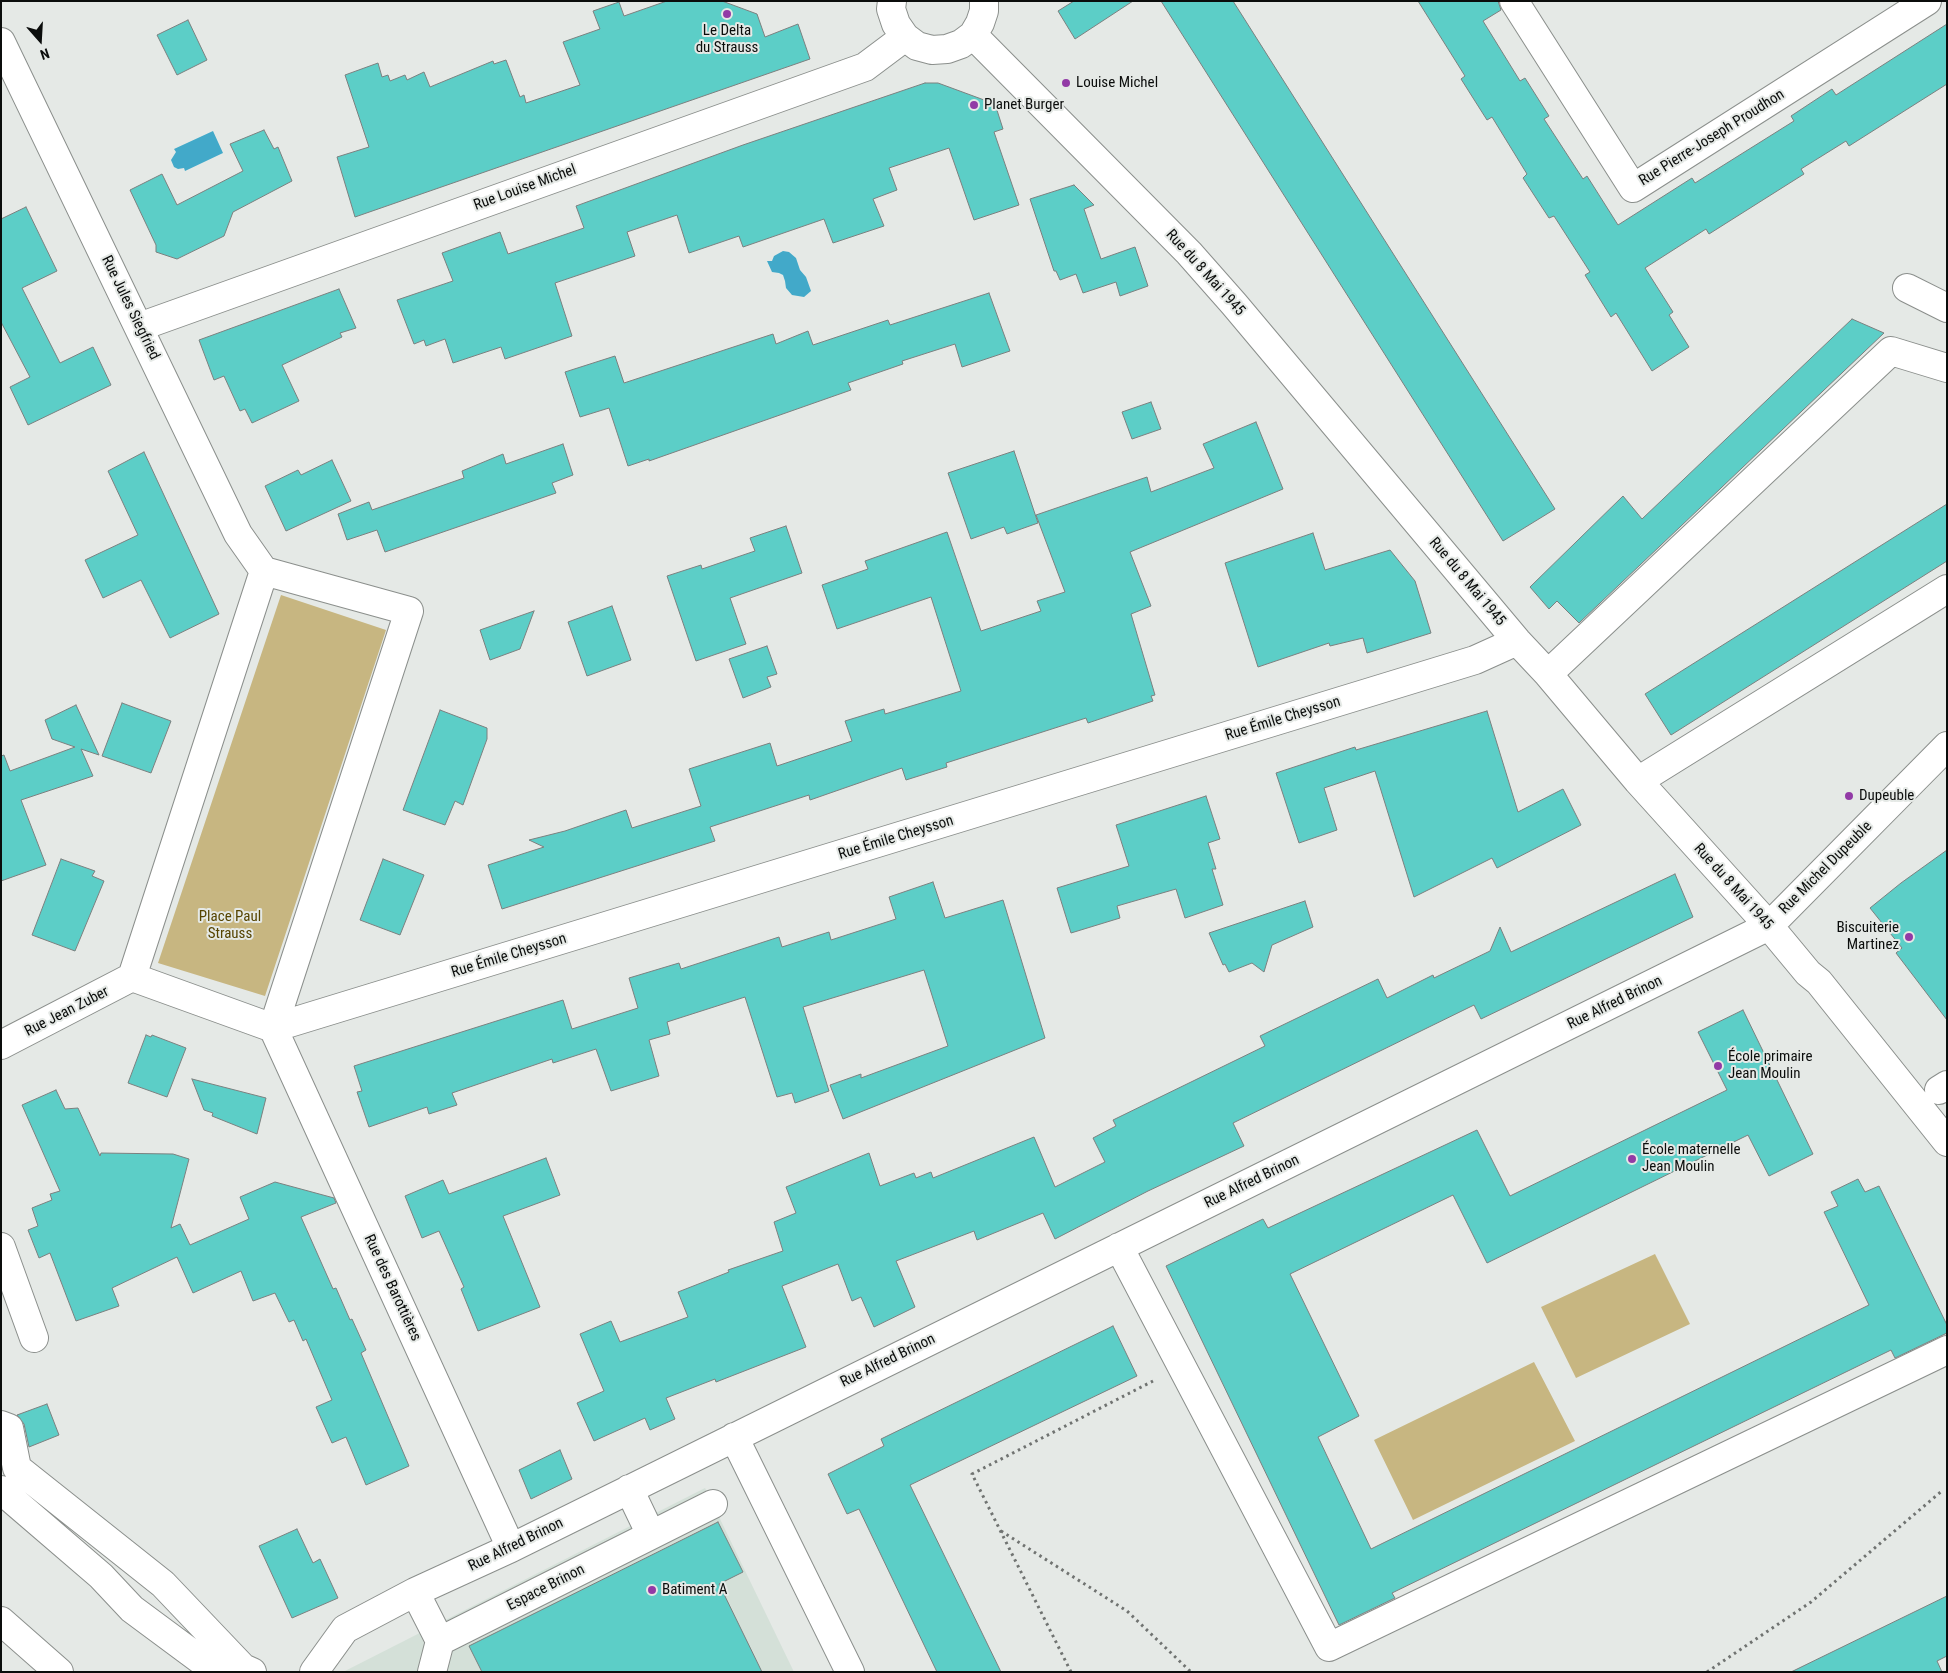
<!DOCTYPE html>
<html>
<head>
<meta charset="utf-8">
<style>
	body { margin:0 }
	#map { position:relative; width:1948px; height:1673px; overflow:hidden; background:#e5e9e6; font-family:"Roboto Condensed",sans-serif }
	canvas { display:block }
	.frame { position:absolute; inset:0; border:2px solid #0b0d0c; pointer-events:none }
	.north { position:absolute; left:15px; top:15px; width:50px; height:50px; -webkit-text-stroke:4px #e5e9e6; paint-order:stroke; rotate:161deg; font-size:14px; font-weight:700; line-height:20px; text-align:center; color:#0b0d0c }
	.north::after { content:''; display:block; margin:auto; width:18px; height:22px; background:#0b0d0c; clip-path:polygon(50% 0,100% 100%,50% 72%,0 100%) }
</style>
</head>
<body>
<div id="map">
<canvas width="1948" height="1673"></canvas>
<div class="frame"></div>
<div class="north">N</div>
</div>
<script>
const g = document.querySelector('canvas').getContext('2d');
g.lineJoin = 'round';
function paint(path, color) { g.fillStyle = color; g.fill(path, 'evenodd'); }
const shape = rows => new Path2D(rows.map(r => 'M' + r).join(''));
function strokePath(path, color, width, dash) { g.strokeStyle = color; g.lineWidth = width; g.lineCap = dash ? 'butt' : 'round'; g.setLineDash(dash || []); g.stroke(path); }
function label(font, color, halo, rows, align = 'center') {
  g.font = font + ' "Roboto Condensed",sans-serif'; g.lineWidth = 4; g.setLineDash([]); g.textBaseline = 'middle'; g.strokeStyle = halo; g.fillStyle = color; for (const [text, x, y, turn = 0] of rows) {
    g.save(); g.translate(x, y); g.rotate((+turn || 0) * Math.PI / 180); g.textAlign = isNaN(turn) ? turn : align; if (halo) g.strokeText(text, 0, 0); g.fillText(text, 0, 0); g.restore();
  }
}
const built = shape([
	[705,1488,794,1672,343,1672]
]);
const green = shape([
	[281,595,386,630,265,996,158,963],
	[1655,1254,1690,1324,1576,1378,1541,1307],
	[1534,1362,1575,1441,1413,1520,1374,1440]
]);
const water = shape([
	[213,131,223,153,185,171,184,168,178,169,174,167,171,160,176,152,174,149],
	[783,251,789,252,796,258,800,270,806,277,811,291,804,297,792,295,786,288,785,281,783,275,779,273,772,272,767,261,772,261,774,256]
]);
const building = shape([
	[667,1,722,1,757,14,765,37,798,24,810,59,355,217,337,157,369,147,345,75,378,63,382,77,388,75,390,81,405,75,407,80,424,72,430,87,493,61,494,64,506,60,520,97,524,95,526,103,580,85,563,42,600,29,593,11,619,2,624,16,667,1],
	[1074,1,1133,1,1075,39,1058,11,1074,1],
	[1161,1,1233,1,1555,509,1503,541,1161,1],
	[1418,1,1498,1,1501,10,1483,21,1520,81,1525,78,1549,116,1544,119,1583,179,1587,176,1618,225,1692,178,1695,183,1794,121,1791,116,1832,89,1836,95,1947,24,1947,84,1849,146,1846,141,1801,169,1804,174,1709,234,1706,229,1645,268,1673,312,1669,315,1689,347,1652,371,1616,313,1611,317,1585,275,1590,272,1554,216,1549,218,1523,178,1527,174,1492,117,1487,120,1461,79,1465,76,1418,1],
	[188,20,207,60,177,75,157,35,188,20],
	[925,83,938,83,995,104,1003,129,994,132,1019,205,974,220,949,148,889,168,897,190,873,199,884,226,833,243,824,219,743,247,739,236,689,253,677,215,627,232,635,256,555,283,572,336,505,359,501,347,453,363,445,339,426,346,424,340,414,344,397,300,453,281,442,253,500,232,508,254,584,228,576,206,743,145,925,83],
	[264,130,274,149,278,147,292,181,233,212,224,236,177,259,156,252,156,245,130,190,162,174,177,205,243,171,230,144,264,130],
	[1074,185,1094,205,1084,209,1101,259,1135,247,1148,286,1120,296,1116,282,1083,293,1076,274,1060,280,1056,271,1054,271,1030,199,1074,185],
	[26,207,57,271,22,288,60,363,93,347,111,385,28,425,10,387,30,377,1,322,1,219,26,207],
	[339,289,356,328,340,333,342,337,282,365,299,401,252,423,245,409,240,411,224,376,214,380,199,340,339,289],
	[989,293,1010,351,962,367,955,344,902,361,903,364,848,383,851,390,649,461,649,459,628,466,609,408,580,417,565,372,615,356,624,383,773,334,776,344,808,331,813,345,888,320,890,325,989,293],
	[1852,319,1884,333,1579,623,1557,601,1549,609,1530,587,1623,496,1642,519,1852,319],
	[1151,402,1161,429,1132,439,1122,412,1151,402],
	[1256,422,1283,489,1130,552,1151,606,1131,614,1155,695,1151,696,1153,701,1088,723,1086,718,946,763,947,767,906,780,902,768,810,800,809,795,710,827,715,841,502,909,488,865,544,847,529,840,565,831,626,810,632,828,701,806,689,769,770,743,777,766,852,741,845,721,884,709,885,714,961,691,931,597,837,629,822,585,868,569,865,561,947,532,981,631,1041,611,1037,601,1065,592,1036,515,1147,477,1151,492,1214,468,1203,444,1256,422],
	[563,444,573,475,552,483,556,493,385,552,377,530,347,540,338,514,369,502,372,510,464,478,462,471,503,454,506,464,563,444],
	[1014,451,1038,523,1007,534,1004,527,971,539,948,473,1014,451],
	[144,452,219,614,170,638,141,580,103,598,85,560,138,535,108,471,144,452],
	[332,460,351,501,286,531,265,486,298,470,301,475,332,460],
	[1947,504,1947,561,1671,735,1645,694,1947,504],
	[786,526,802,573,730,598,746,644,696,661,667,576,701,565,702,569,755,551,750,538,786,526],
	[1313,533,1325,570,1390,550,1415,581,1431,633,1367,653,1363,638,1330,646,1329,643,1258,667,1225,563,1313,533],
	[612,606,631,660,587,676,568,622,612,606],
	[534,611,520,649,490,660,480,630,534,611],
	[767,646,777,674,767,677,771,687,743,698,729,659,767,646],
	[122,703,171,721,151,773,102,756,122,703],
	[76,705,99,755,81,749,93,776,21,800,46,865,1,881,1,756,4,755,10,771,75,747,52,739,45,720,76,705],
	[440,710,487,728,487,739,463,805,455,801,445,825,403,810,440,710],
	[1487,711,1518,812,1563,789,1581,825,1497,868,1492,858,1414,897,1375,771,1324,788,1337,830,1299,843,1276,773,1355,747,1356,750,1487,711],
	[1206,796,1220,839,1208,843,1216,869,1212,869,1223,905,1185,918,1176,889,1117,906,1120,918,1071,933,1057,888,1129,866,1116,825,1206,796],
	[1947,850,1947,1020,1896,953,1902,948,1870,908,1901,883,1947,850],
	[61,859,95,871,92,876,104,881,75,951,32,935,61,859],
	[383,859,424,875,400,935,360,920,383,859],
	[1675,874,1693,917,1481,1019,1474,1005,1233,1123,1244,1146,1148,1191,1055,1239,1043,1213,977,1240,974,1231,896,1261,915,1307,874,1327,861,1297,852,1301,838,1264,782,1286,806,1347,716,1382,715,1379,666,1398,675,1419,650,1430,645,1418,594,1441,577,1403,604,1391,580,1334,611,1321,620,1342,688,1317,678,1292,729,1272,728,1270,783,1251,774,1222,796,1213,786,1187,869,1153,880,1186,914,1173,916,1178,931,1172,933,1178,1034,1137,1055,1187,1105,1162,1093,1138,1116,1126,1113,1120,1265,1046,1260,1036,1378,979,1387,998,1433,975,1434,978,1490,951,1500,927,1511,952,1675,874],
	[933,882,945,918,1003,900,1045,1038,843,1119,830,1085,861,1074,861,1078,948,1046,924,970,803,1007,829,1091,795,1103,792,1093,777,1097,745,997,667,1022,670,1034,649,1040,659,1076,611,1091,596,1049,553,1063,552,1059,452,1093,457,1105,429,1114,427,1107,369,1127,357,1092,362,1091,354,1066,563,1000,572,1029,638,1008,629,978,679,963,681,969,779,937,782,947,829,932,831,940,896,919,889,897,933,882],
	[1305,901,1313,927,1272,945,1264,972,1252,963,1229,972,1225,964,1223,965,1209,933,1305,901],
	[1743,1010,1813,1154,1769,1176,1748,1135,1487,1263,1453,1195,1290,1274,1359,1416,1318,1437,1371,1549,1869,1305,1824,1212,1838,1206,1831,1192,1858,1179,1865,1192,1879,1186,1947,1325,1947,1333,1895,1358,1891,1350,1392,1593,1395,1598,1339,1625,1166,1266,1263,1219,1268,1228,1477,1130,1510,1196,1727,1090,1698,1032,1743,1010],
	[146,1035,151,1037,152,1035,186,1048,167,1097,128,1083,146,1035],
	[192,1079,266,1098,257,1134,212,1116,213,1113,204,1110,192,1079],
	[56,1090,65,1109,78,1108,100,1156,101,1153,173,1154,189,1159,171,1228,180,1224,190,1245,249,1219,240,1197,275,1182,334,1198,336,1203,301,1217,333,1289,336,1288,350,1320,352,1319,366,1350,361,1353,409,1466,366,1485,346,1437,332,1443,316,1407,332,1400,306,1339,303,1341,294,1320,289,1322,275,1293,253,1301,241,1271,193,1293,177,1257,112,1288,119,1306,76,1321,50,1253,39,1258,28,1230,38,1226,32,1208,52,1200,50,1194,60,1191,22,1105,56,1090],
	[546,1158,560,1195,503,1216,540,1307,478,1331,461,1289,464,1287,439,1231,422,1238,405,1196,443,1180,449,1194,546,1158],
	[1113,1326,1137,1376,910,1485,1001,1672,937,1672,859,1509,847,1514,828,1474,884,1446,881,1439,1113,1326],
	[47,1404,59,1435,29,1447,24,1424,17,1415,47,1404],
	[560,1450,572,1479,531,1499,519,1470,560,1450],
	[718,1522,743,1572,719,1584,762,1672,482,1672,469,1646,718,1522],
	[297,1529,313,1563,320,1559,338,1598,292,1618,259,1546,297,1529],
	[1947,1596,1947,1656,1937,1661,1942,1672,1791,1672,1947,1596]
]);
const path = shape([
	[1001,1531,1127,1611,1191,1672],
	[1071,1672,972,1474,1153,1381],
	[1707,1672,1811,1602,1943,1490]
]);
const minor = shape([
	[892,1,891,9,896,24,905,37,917,46,932,50,947,49,961,44,973,35,980,23,984,11,984,1],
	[1514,1,1633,188,1927,1],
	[973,35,1189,253,1234,304,1517,641,1548,674,1638,781,1769,926,1808,973,1819,982,1947,1142],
	[1,42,238,534,264,571],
	[1907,288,1947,308],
	[139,327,865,67,905,37],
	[264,571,409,611,273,1028,132,977,264,571],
	[1548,674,1891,351,1947,368],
	[1638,781,1947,589],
	[1,1045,132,977],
	[1939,1090,1947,1085],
	[1,1247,34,1338],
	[1119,1247,1329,1647,1947,1350],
	[1,1425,9,1428,17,1468,163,1584,243,1668,252,1672],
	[734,1437,850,1672],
	[629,1489,651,1535],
	[1,1490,101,1576,132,1609,217,1672],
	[511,1548,273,1028,1475,660,1517,641],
	[415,1592,440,1641],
	[314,1672,345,1629,415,1592,511,1548,1769,926,1947,746],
	[432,1672,440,1641,713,1504]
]);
const highway = shape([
	[1,1621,59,1672]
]);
const markers = [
	[727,14,5,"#923aa6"],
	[1066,83,5,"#923aa6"],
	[974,105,5,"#923aa6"],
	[1849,796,5,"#923aa6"],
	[1909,937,5,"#923aa6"],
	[1718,1066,5,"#923aa6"],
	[1632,1159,5,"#923aa6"],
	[652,1590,5,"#923aa6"]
];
const poiNames = [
	["Le Delta",727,31,"center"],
	["du Strauss",727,48,"center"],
	["Louise Michel",1076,83],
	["Planet Burger",984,105],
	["Dupeuble",1859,796],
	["Biscuiterie",1899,928,"right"],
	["Martinez",1899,945,"right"],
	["École primaire",1728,1057],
	["Jean Moulin",1728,1074],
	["École maternelle",1642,1150],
	["Jean Moulin",1642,1167],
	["Batiment A",662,1590]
];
const streetNames = [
	["Rue Pierre-Joseph Proudhon",1712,138,-32],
	["Rue Louise Michel",525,188,-20],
	["Rue du 8 Mai 1945",1205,273,48],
	["Rue Jules Siegfried",130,308,64],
	["Rue du 8 Mai 1945",1467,582,50],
	["Rue Émile Cheysson",1283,719,-17],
	["Rue Émile Cheysson",896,838,-17],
	["Rue Michel Dupeuble",1826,868,-45],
	["Rue du 8 Mai 1945",1733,887,48],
	["Rue Émile Cheysson",509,956,-17],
	["Rue Alfred Brinon",1615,1003,-26],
	["Rue Jean Zuber",67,1012,-27],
	["Rue Alfred Brinon",1252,1182,-26],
	["Rue des Barottières",392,1288,65],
	["Rue Alfred Brinon",888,1361,-26],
	["Rue Alfred Brinon",516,1545,-26],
	["Espace Brinon",546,1588,-27]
];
const parkNames = [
	["Place Paul",230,917],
	["Strauss",230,934]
];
paint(built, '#d4e0d8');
paint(green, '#c7b681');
paint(water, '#42a9c9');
paint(building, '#5ccec7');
strokePath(building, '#7b807f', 1);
strokePath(minor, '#8b8f8c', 30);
strokePath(highway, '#8b8f8c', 30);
strokePath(path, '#707371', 3, [2.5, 4]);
strokePath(minor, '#fff', 28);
strokePath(highway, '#fff', 28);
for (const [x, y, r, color] of markers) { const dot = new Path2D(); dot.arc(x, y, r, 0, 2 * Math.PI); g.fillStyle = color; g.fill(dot); strokePath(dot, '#e5e9e6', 2); }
label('15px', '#0b0d0c', '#e5e9e6', poiNames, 'left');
label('15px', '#0b0d0c', '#e5e9e6', streetNames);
label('15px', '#564400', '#e5e9e6', parkNames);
</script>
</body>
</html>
